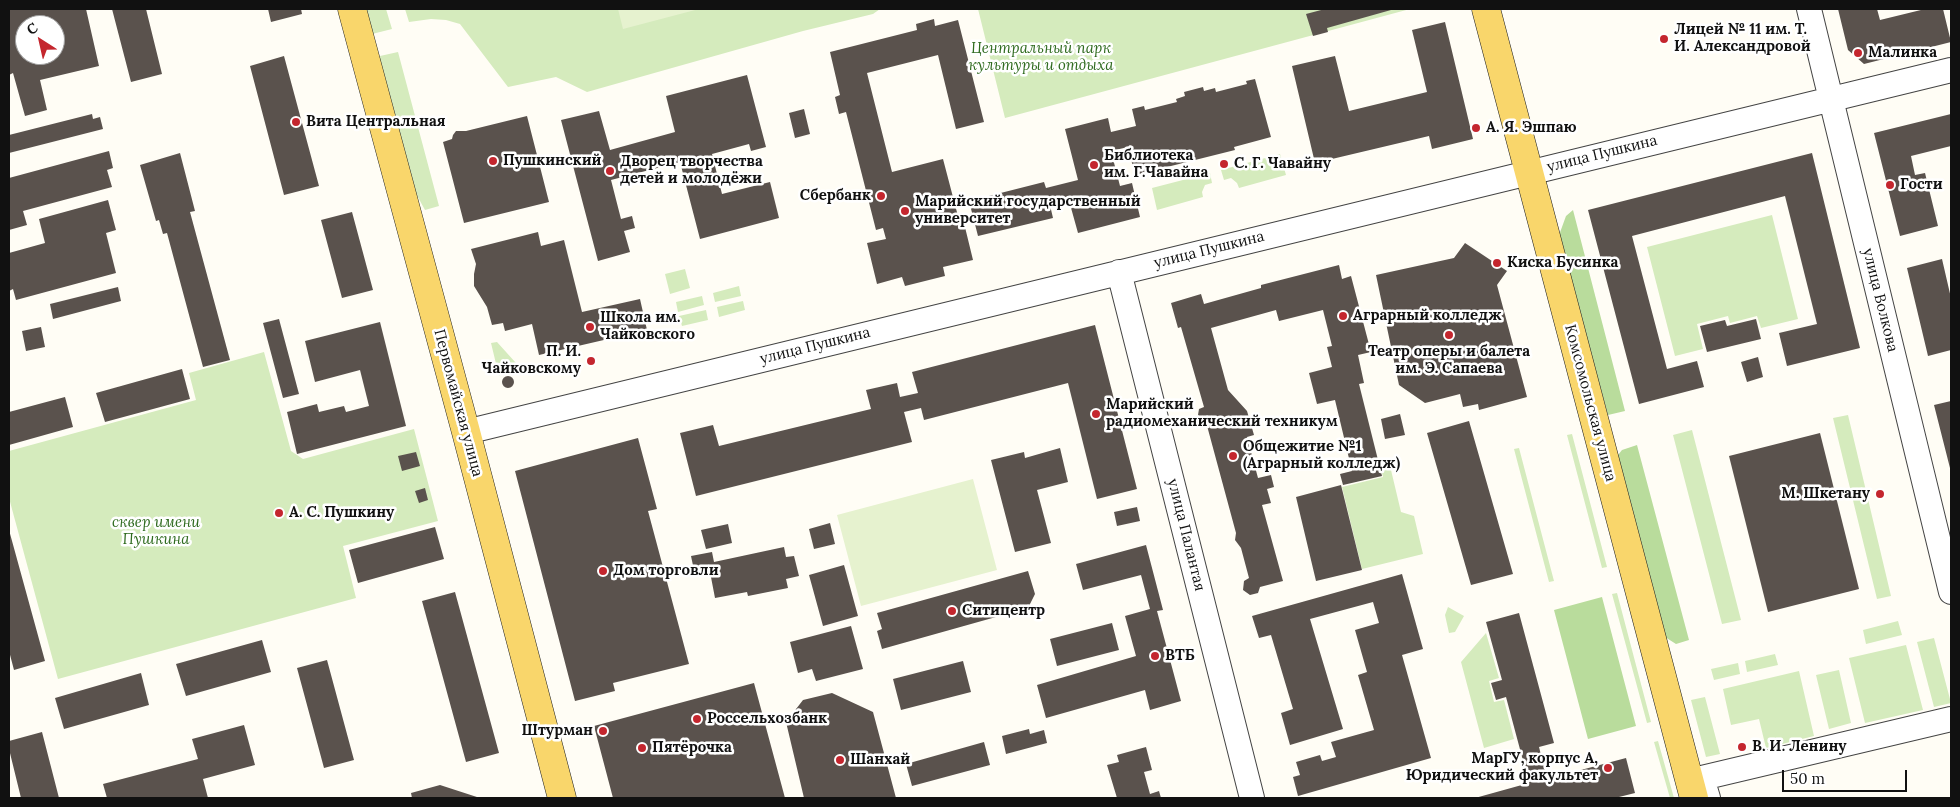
<!DOCTYPE html>
<html>
<head>
<meta charset="utf-8">
<style>
	body { margin:0 }
	#map { position:relative; width:1960px; height:807px; overflow:hidden; background:#fffdf5; font-family:Lora,serif }
	canvas { display:block }
	.frame { position:absolute; inset:0; border:10px solid #111; pointer-events:none }
	.north { position:absolute; left:15px; top:15px; width:50px; height:50px; box-sizing:border-box; background:#fff; border:1px solid #a0a0a0; border-radius:50%; rotate:325deg; font-size:14px; font-weight:700; line-height:20px; text-align:center; color:#111 }
	.north::after { content:''; display:block; margin:auto; width:18px; height:22px; background:#c4262e; clip-path:polygon(50% 0,100% 100%,50% 72%,0 100%) }
	.scale { position:absolute; left:1782px; top:770px; width:125px; height:22px; box-sizing:border-box; border:2px solid #111; border-top:0; padding-left:6px; font-size:15px; line-height:18px; white-space:nowrap; color:#111; -webkit-text-stroke:4px #fff; paint-order:stroke }
</style>
</head>
<body>
<div id="map">
<canvas width="1960" height="807"></canvas>
<div class="frame"></div>
<div class="north">С</div>
<div class="scale">50 m</div>
</div>
<script>
const g = document.querySelector('canvas').getContext('2d');
g.lineJoin = 'round';
function paint(path, color) { g.fillStyle = color; g.fill(path, 'evenodd'); }
const shape = rows => new Path2D(rows.map(r => 'M' + r).join(''));
function strokePath(path, color, width, dash) { g.strokeStyle = color; g.lineWidth = width; g.lineCap = dash ? 'butt' : 'round'; g.setLineDash(dash || []); g.stroke(path); }
function label(font, color, halo, rows, align = 'center') {
  g.font = font + ' Lora,serif'; g.lineWidth = 5; g.setLineDash([]); g.textBaseline = 'middle'; g.strokeStyle = halo; g.fillStyle = color; for (const [text, x, y, turn = 0] of rows) {
    g.save(); g.translate(x, y); g.rotate((+turn || 0) * Math.PI / 180); g.textAlign = isNaN(turn) ? turn : align; if (halo) g.strokeText(text, 0, 0); g.fillText(text, 0, 0); g.restore();
  }
}
const green = shape([
	[365,9,386,9,392,29,372,34],
	[405,9,880,9,873,14,803,31,587,92,556,77,508,87,460,24,446,20,431,19,409,22],
	[978,9,1410,9,1005,118],
	[398,52,439,206,425,210,409,181,379,63,380,56],
	[1280,154,1286,175,1239,188,1237,183,1231,178,1224,180,1221,170],
	[1210,173,1212,183,1205,185,1202,192,1203,197,1157,210,1152,188],
	[1772,215,1798,319,1761,328,1757,316,1730,323,1728,316,1697,324,1703,349,1675,356,1647,247],
	[685,269,690,288,670,294,665,274],
	[739,286,741,296,715,302,713,293],
	[702,296,704,305,678,312,676,302],
	[743,301,745,310,719,317,717,307],
	[706,310,708,320,682,326,679,316],
	[497,342,525,373,513,375,507,372,499,376,491,343],
	[264,352,291,451,303,459,414,429,438,521,343,546,356,598,58,679,9,498,9,451,196,400,189,373],
	[1848,415,1891,596,1877,599,1833,418],
	[1692,430,1741,620,1722,624,1673,435],
	[1572,434,1607,567,1602,568,1567,435],
	[1519,448,1554,581,1549,582,1514,449],
	[1380,464,1391,470,1401,512,1414,516,1423,554,1362,569,1342,487,1383,477],
	[1617,593,1651,722,1647,723,1612,594],
	[1448,607,1464,616,1455,632,1449,633,1445,615],
	[1898,621,1902,635,1866,644,1863,630],
	[1486,633,1499,678,1489,681,1494,702,1504,700,1514,739,1484,748,1461,662],
	[1934,638,1951,703,1934,707,1917,642],
	[1906,645,1923,710,1865,723,1849,658],
	[1775,654,1778,665,1747,672,1745,661],
	[1738,663,1740,674,1714,680,1711,669],
	[1839,670,1851,723,1829,729,1816,675],
	[1799,671,1814,736,1766,748,1759,719,1731,725,1723,689],
	[1705,697,1720,754,1706,757,1691,700],
	[1658,741,1674,798,1670,798,1654,742]
]);
const forest = shape([
	[1573,210,1625,411,1608,415,1558,238,1566,216],
	[1637,445,1689,640,1676,644,1665,637,1616,462,1618,455,1622,450],
	[1602,597,1636,726,1588,739,1554,610]
]);
const pitch = shape([
	[618,9,699,9,623,29],
	[973,479,997,570,861,606,837,515]
]);
const building = shape([
	[9,9,86,9,99,66,40,80,47,110,25,116,13,73,9,75],
	[25,25,55,25,55,55,25,55],
	[112,9,146,9,162,74,131,82],
	[268,9,301,9,302,14,271,22],
	[1325,9,1391,9,1391,10,1327,28,1328,32,1313,36,1306,14],
	[1838,9,1877,9,1880,20,1925,9,1943,9,1951,42,1864,64,1848,50],
	[934,19,935,26,958,20,984,122,956,129,938,55,867,73,892,172,943,159,959,220,963,219,973,260,943,267,945,276,905,286,902,277,877,284,867,243,886,239,883,228,876,230,846,112,839,114,835,97,840,95,830,52,917,30,916,24],
	[1445,22,1473,139,1432,149,1429,136,1315,163,1292,66,1335,56,1349,111,1427,92,1412,30],
	[284,56,319,186,284,195,250,66],
	[747,75,766,147,751,151,749,144,712,154,722,194,770,182,779,218,700,239,680,162,611,180,621,219,632,216,635,228,624,231,630,252,598,261,561,120,599,111,610,150,675,132,666,96],
	[1255,79,1271,137,1234,147,1235,150,1135,175,1128,147,1111,151,1120,186,1132,183,1140,217,1078,233,1068,197,1049,201,1053,218,978,236,969,201,1044,182,1046,188,1078,180,1065,129,1108,118,1111,132,1136,126,1132,109,1144,106,1145,110,1177,102,1176,99,1185,96,1184,92,1203,87,1204,91,1215,88,1216,92,1247,84,1246,81],
	[804,109,810,134,795,138,789,113],
	[92,114,93,119,100,117,103,129,9,153,9,135],
	[1951,114,1951,146,1911,156,1915,175,1925,173,1938,226,1900,236,1874,133],
	[527,116,549,202,464,223,443,142,452,139,453,135,456,131,466,131],
	[109,151,113,168,107,170,112,187,23,211,27,225,9,230,9,178],
	[180,153,195,211,190,212,230,360,203,367,167,233,163,234,159,220,156,221,140,165],
	[1812,153,1860,348,1787,366,1779,333,1817,324,1785,196,1632,236,1667,369,1697,361,1704,387,1639,404,1588,210],
	[108,200,116,230,106,233,116,273,16,300,13,289,9,291,9,253,45,243,39,219],
	[352,212,373,290,342,298,321,220],
	[538,232,541,246,564,240,582,312,640,299,647,330,539,355,532,324,505,331,503,323,492,325,487,307,474,286,474,274,476,264,471,249],
	[1465,243,1507,271,1497,285,1527,397,1479,410,1478,404,1463,407,1460,394,1425,403,1399,385,1376,275,1454,258],
	[1942,259,1951,298,1951,350,1928,356,1907,268],
	[1339,265,1342,279,1351,276,1371,352,1358,355,1364,383,1359,384,1382,476,1343,485,1340,474,1352,471,1335,400,1317,404,1309,373,1332,367,1327,347,1332,346,1323,310,1279,321,1276,310,1211,328,1228,390,1247,411,1254,435,1247,437,1258,478,1271,475,1274,487,1267,489,1271,503,1262,505,1283,581,1260,587,1258,593,1250,595,1243,590,1244,581,1249,578,1241,548,1235,540,1236,533,1206,422,1208,421,1208,419,1203,419,1198,415,1199,409,1204,407,1181,327,1178,328,1171,303,1201,294,1204,304,1261,288,1261,285],
	[118,287,121,301,53,319,50,304],
	[279,319,299,394,283,398,263,323],
	[1756,319,1761,339,1707,352,1700,326,1725,320,1727,326],
	[380,322,406,426,297,454,287,412,317,404,319,412,344,406,346,412,369,406,360,370,315,382,305,341],
	[1095,325,1137,489,1097,499,1068,383,924,420,921,408,904,412,912,442,696,496,680,433,713,425,719,446,871,409,866,390,897,383,900,397,918,393,912,372],
	[41,327,45,347,26,351,22,331],
	[1758,357,1763,377,1747,382,1741,362],
	[182,369,190,399,105,422,96,393],
	'502 382a6 6 0 1 1 12 0a6 6 0 1 1-12 0Z',
	[65,397,73,427,9,445,9,412],
	[1951,401,1951,472,1934,405],
	[1400,414,1405,435,1385,439,1381,419],
	[1469,421,1513,574,1471,585,1427,433],
	[1820,433,1859,589,1768,612,1729,456],
	[638,438,657,509,648,511,689,664,613,683,615,691,575,701,515,471],
	[1060,448,1068,482,1037,490,1051,543,1015,552,991,460,1024,452,1025,458],
	[416,452,420,466,402,471,398,456],
	[1341,485,1362,570,1316,581,1296,497],
	[425,488,428,500,419,503,415,491],
	[1137,507,1140,521,1117,526,1114,512],
	[830,523,835,544,814,549,809,529],
	[728,524,732,543,706,549,701,530],
	[435,527,444,559,358,583,349,550],
	[9,530,45,661,14,670,9,651],
	[1146,545,1163,610,1157,611,1181,701,1150,710,1145,690,1046,718,1037,685,1136,656,1125,616,1150,609,1141,575,1083,590,1076,564],
	[784,547,786,557,794,556,799,576,786,579,788,588,748,596,747,592,715,598,710,572,695,575,691,556,712,552,714,562],
	[844,565,858,616,823,626,809,575],
	[1028,571,1035,594,1028,608,882,649,877,631,882,629,877,613],
	[1402,574,1423,649,1402,655,1431,758,1298,796,1293,777,1300,775,1296,762,1320,755,1322,761,1336,757,1331,742,1374,730,1358,675,1367,672,1355,630,1379,623,1373,602,1310,619,1343,729,1290,745,1281,713,1293,709,1271,635,1259,638,1252,616],
	[455,592,499,753,466,762,422,601],
	[1519,613,1554,743,1539,747,1547,779,1626,758,1635,793,1615,798,1475,798,1529,783,1506,697,1496,700,1491,683,1502,680,1486,622],
	[1112,623,1119,650,1057,666,1050,639],
	[851,626,863,669,816,681,812,669,798,673,790,642],
	[262,640,271,672,186,696,176,664],
	[327,660,354,760,324,768,297,668],
	[963,661,971,692,901,710,893,679],
	[141,673,149,705,64,729,55,698],
	[754,683,785,798,613,798,594,726],
	[832,693,873,712,896,798,804,798,786,722,803,700],
	[244,725,255,765,203,779,208,798,107,798,103,784,198,759,192,739],
	[1029,729,1030,734,1044,730,1047,743,1006,754,1002,736],
	[42,732,59,798,21,798,9,749,9,741],
	[984,742,990,765,912,786,906,764],
	[1146,747,1152,770,1144,772,1150,794,1159,791,1161,798,1117,798,1107,765,1119,762,1117,755],
	[440,785,480,798,412,798,411,793]
]);
const minor = shape([
	[1809,9,1951,592],
	[1119,272,1252,798],
	[466,432,1951,70],
	[1708,798,1702,778,1951,719]
]);
const major = shape([
	[352,9,466,432,562,798],
	[1486,9,1694,798]
]);
const markers = [
	[1664,39,5,"#c4262e"],
	[1858,53,5,"#c4262e"],
	[296,122,5,"#c4262e"],
	[1476,128,5,"#c4262e"],
	[493,161,5,"#c4262e"],
	[1224,164,5,"#c4262e"],
	[1094,165,5,"#c4262e"],
	[610,171,5,"#c4262e"],
	[1890,185,5,"#c4262e"],
	[881,196,5,"#c4262e"],
	[905,211,5,"#c4262e"],
	[1497,263,5,"#c4262e"],
	[1343,316,5,"#c4262e"],
	[590,327,5,"#c4262e"],
	[1449,335,5,"#c4262e"],
	[591,361,5,"#c4262e"],
	[1096,414,5,"#c4262e"],
	[1233,456,5,"#c4262e"],
	[1880,494,5,"#c4262e"],
	[279,513,5,"#c4262e"],
	[603,571,5,"#c4262e"],
	[952,611,5,"#c4262e"],
	[1155,656,5,"#c4262e"],
	[697,719,5,"#c4262e"],
	[603,731,5,"#c4262e"],
	[1742,747,5,"#c4262e"],
	[642,748,5,"#c4262e"],
	[840,760,5,"#c4262e"],
	[1608,768,5,"#c4262e"]
];
const poiNames = [
	["Лицей № 11 им. Т.",1674,30],
	["И. Александровой",1674,47],
	["Малинка",1868,53],
	["Вита Центральная",306,122],
	["А. Я. Эшпаю",1486,128],
	["Библиотека",1104,156],
	["им. Г.Чавайна",1104,173],
	["Пушкинский",503,161],
	["Дворец творчества",620,162],
	["детей и молодёжи",620,179],
	["С. Г. Чавайну",1234,164],
	["Гости",1900,185],
	["Сбербанк",871,196,"right"],
	["Марийский государственный",915,202],
	["университет",915,219],
	["Киска Бусинка",1507,263],
	["Аграрный колледж",1353,316],
	["Школа им.",600,318],
	["Чайковского",600,335],
	["П. И.",581,352,"right"],
	["Чайковскому",581,369,"right"],
	["Театр оперы и балета",1449,352,"center"],
	["им. Э. Сапаева",1449,369,"center"],
	["Марийский",1106,405],
	["радиомеханический техникум",1106,422],
	["Общежитие №1",1243,447],
	["(Аграрный колледж)",1243,464],
	["М. Шкетану",1870,494,"right"],
	["А. С. Пушкину",289,513],
	["Дом торговли",613,571],
	["Ситицентр",962,611],
	["ВТБ",1165,656],
	["Россельхозбанк",707,719],
	["Штурман",593,731,"right"],
	["В. И. Ленину",1752,747],
	["Пятёрочка",652,748],
	["МарГУ, корпус А,",1598,759,"right"],
	["Юридический факультет",1598,776,"right"],
	["Шанхай",850,760]
];
const parkNames = [
	["Центральный парк",1041,49],
	["культуры и отдыха",1041,66],
	["сквер имени",156,523],
	["Пушкина",156,540]
];
const streetNames = [
	["улица Пушкина",1602,154,-14],
	["улица Пушкина",1209,250,-14],
	["улица Волкова",1880,300,76],
	["улица Пушкина",815,346,-14],
	["Первомайская улица",458,403,75],
	["Комсомольская улица",1590,403,75],
	["улица Палантая",1186,535,76]
];
paint(green, '#d5ebbd');
paint(forest, '#b9dc9c');
paint(pitch, '#e6f2cf');
paint(building, '#5a524d');
strokePath(minor, '#444', 26);
strokePath(major, '#222', 29);
strokePath(minor, '#fff', 24);
strokePath(major, '#f9d66b', 28);
for (const [x, y, r, color] of markers) { const dot = new Path2D(); dot.arc(x, y, r, 0, 2 * Math.PI); g.fillStyle = color; g.fill(dot); strokePath(dot, '#fff', 2); }
label('bold 15px', '#111', '#fff', poiNames, 'left');
label('italic 15px', '#2f6b1f', '#fff', parkNames);
label('15px', '#111', '#fff', streetNames);
</script>
</body>
</html>
